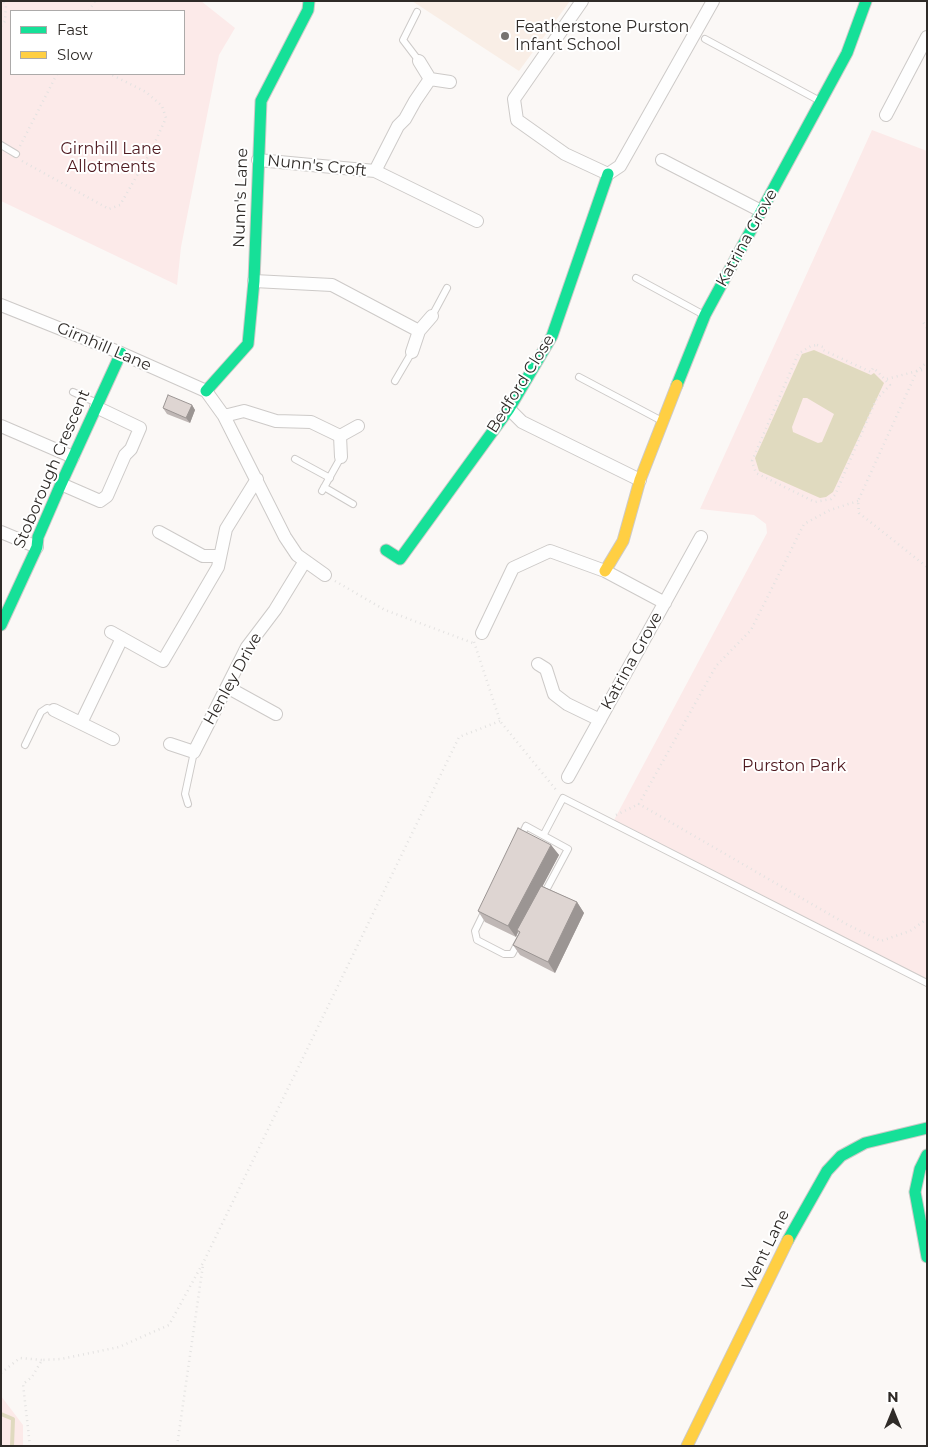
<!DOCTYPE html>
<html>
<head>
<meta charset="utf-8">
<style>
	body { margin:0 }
	#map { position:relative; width:928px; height:1447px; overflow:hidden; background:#fbf8f6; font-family:Montserrat,sans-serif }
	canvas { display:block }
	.frame { position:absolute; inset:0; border:2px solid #2f2b28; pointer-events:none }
	.legend { position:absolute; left:10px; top:10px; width:175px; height:65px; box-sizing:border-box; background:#fff; border:1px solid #acaaa9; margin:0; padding:6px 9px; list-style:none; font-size:15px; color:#2f2b28 }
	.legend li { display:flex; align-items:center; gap:10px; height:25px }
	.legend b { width:25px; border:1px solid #acaaa9 }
	.north { position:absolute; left:868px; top:1387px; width:50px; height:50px; -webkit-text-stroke:4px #fff; paint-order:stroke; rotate:0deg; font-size:14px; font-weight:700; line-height:20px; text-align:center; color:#2f2b28 }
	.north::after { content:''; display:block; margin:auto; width:18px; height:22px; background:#2f2b28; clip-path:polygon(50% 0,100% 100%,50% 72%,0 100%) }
</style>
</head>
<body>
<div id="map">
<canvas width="928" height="1447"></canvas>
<div class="frame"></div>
<ul class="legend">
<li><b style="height:6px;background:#16e098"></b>Fast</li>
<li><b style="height:6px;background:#ffcf43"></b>Slow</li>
</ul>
<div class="north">N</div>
</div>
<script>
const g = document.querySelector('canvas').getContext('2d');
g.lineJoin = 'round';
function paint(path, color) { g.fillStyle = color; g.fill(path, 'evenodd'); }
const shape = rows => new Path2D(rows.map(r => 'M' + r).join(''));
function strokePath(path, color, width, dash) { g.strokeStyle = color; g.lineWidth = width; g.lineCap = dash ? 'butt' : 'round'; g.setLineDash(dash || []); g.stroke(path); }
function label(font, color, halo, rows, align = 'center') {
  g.font = font + ' Montserrat,sans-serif'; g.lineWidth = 4; g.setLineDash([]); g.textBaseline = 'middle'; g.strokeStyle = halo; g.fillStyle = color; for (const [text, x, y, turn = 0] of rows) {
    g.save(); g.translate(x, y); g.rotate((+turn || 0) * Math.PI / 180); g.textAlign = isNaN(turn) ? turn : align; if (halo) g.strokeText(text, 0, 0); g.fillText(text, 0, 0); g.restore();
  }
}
const built = shape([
	[412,1,570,1,519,71]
]);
const green = shape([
	[1,1,201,1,235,28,219,55,181,247,177,285,1,201],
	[11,11,184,11,184,74,11,74],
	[872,130,927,151,927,983,613,822,767,533,766,524,754,515,700,509],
	[1,1396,23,1425,23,1446,1,1446]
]);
const water = shape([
	[814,350,871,375,874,373,884,383,833,492,826,497,820,498,759,471,755,458,802,354],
	[803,398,807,398,834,414,822,442,818,443,793,432,792,427]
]);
const stream = shape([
	[1,1414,13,1419,12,1446]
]);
const path = shape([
	[89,11,95,1],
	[1,26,5,21,6,5,3,1],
	[20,146,57,74],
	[22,161,109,209,120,205,150,153,166,118,162,106,146,92,110,74],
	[927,321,923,322,927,328],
	[817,345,823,347,823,350,871,372,873,368,877,371,890,385,876,400,835,495,831,499,815,502,756,473,752,461,798,354,811,346,817,345],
	[927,369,917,371,858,501,859,513,927,567],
	[887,379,917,371,927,362],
	[858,501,830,510,804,524,751,630,716,666,639,804,848,925,881,941,910,931,927,919],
	[335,581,385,610,473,643],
	[474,642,500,721,557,791],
	[616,815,639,804],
	[1,1373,20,1358,42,1360],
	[30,1446,23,1384,32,1377,42,1360,61,1359,119,1347,169,1325,204,1261,459,737,500,721],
	[177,1446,203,1265]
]);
const lane = shape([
	[417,12,403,40,419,61],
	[705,39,820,101],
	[1,145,16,154],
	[636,278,704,315],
	[432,316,447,288],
	[579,377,662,421],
	[395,381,412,352],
	[73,392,97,403],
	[295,459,330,478],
	[324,487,353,504],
	[322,491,341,457],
	[25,745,41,712,47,708,54,710],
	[188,804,185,794,194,752],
	[526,826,568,849,512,954,504,954,477,940,475,931,526,826],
	[544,834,563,798,927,983]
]);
const street = shape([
	[582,1,514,99,517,120,565,154,608,174,620,166,713,1],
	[419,61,430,79,450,82],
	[886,115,927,37],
	[258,160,375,171,477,221],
	[662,160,761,211],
	[375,171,398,126,405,119,415,101,430,79],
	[254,281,332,285,419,331],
	[1,305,116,351,206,391,224,416,285,537,297,555,325,575],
	[412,352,419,331,432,316],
	[509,409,522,422,640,480],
	[224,416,244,411,276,421,311,422,340,436],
	[1,426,73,457],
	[341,457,340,436,358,426],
	[61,484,100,501,107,496,125,455,131,449,140,428,96,407],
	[1,532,37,547],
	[159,532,203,556,220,556],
	[111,632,163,661,218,567,226,529,257,479],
	[482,633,513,568,550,551,605,571,665,603],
	[538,664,546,669,554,694,567,704,600,720],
	[227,687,276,714],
	[54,710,113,739],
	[81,723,122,638],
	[170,744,194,752,247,647,275,610,305,561],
	[568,777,701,537]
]);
const fast = shape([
	[677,385,705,315,847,53,866,1],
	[206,391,248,344,254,281,261,101,308,10,309,1],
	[386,550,400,559,509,409,552,336,608,174],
	[1,625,37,547,38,537,61,484,121,353],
	[927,1155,920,1169,915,1192,927,1257],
	[788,1240,827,1171,841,1156,865,1143,927,1128]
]);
const slow = shape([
	[605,571,623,541,640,480,677,385],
	[687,1446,788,1240]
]);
const wall = shape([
	[192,405,195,410,190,423,167,414,163,408],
	[551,845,559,855,542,886,577,902,584,913,555,973,520,955,513,945,519,933,518,932,516,937,485,922,478,911]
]);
const shadedWall = shape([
	[192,405,195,410,190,423,186,418],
	[551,845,559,855,519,931,517,930,518,932,516,937,508,926],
	[577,902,584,913,555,973,548,962]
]);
const building = shape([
	[168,395,192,405,186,418,163,408,168,395],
	[518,828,551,845,508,926,478,911,518,828],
	[541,886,577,902,548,962,513,945,520,932,517,930,541,886]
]);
const markers = [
	[505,36,5,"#767370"]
];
const poiNames = [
	["Featherstone Purston",515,27],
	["Infant School",515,45]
];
const parkNames = [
	["Girnhill Lane",111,149],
	["Allotments",111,167],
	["Purston Park",794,766]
];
const streetNames = [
	["Nunn's Croft",317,166,6],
	["Nunn's Lane",241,198,-88],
	["Katrina Grove",747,238,-61],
	["Girnhill Lane",104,347,23],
	["Bedford Close",521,384,-58],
	["Stoborough Crescent",52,469,-67],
	["Katrina Grove",632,661,-61],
	["Henley Drive",233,679,-61],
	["Went Lane",766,1250,-64]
];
paint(built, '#f9eee6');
paint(green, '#fceae9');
paint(water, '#e0dabf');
strokePath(stream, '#e0dabf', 4);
strokePath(lane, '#cdcac8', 8);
strokePath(street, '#cdcac8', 14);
strokePath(fast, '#cdcac8', 13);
strokePath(slow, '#cdcac8', 13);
strokePath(path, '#e3e2e1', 2.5, [1, 4]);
strokePath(lane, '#fefefe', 6);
strokePath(street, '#fefefe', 12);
strokePath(fast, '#16e098', 11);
strokePath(slow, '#ffcf43', 11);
paint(wall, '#bfb7b5');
paint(shadedWall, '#9b9593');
paint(building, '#ded5d2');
strokePath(building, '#9b9593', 1);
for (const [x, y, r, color] of markers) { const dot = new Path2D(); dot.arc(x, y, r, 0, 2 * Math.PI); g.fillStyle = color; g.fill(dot); strokePath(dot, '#fff', 2); }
label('16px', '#2f2b28', '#fff', poiNames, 'left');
label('16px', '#4f1a20', '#fff', parkNames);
label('16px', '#2f2b28', '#fff', streetNames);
</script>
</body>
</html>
